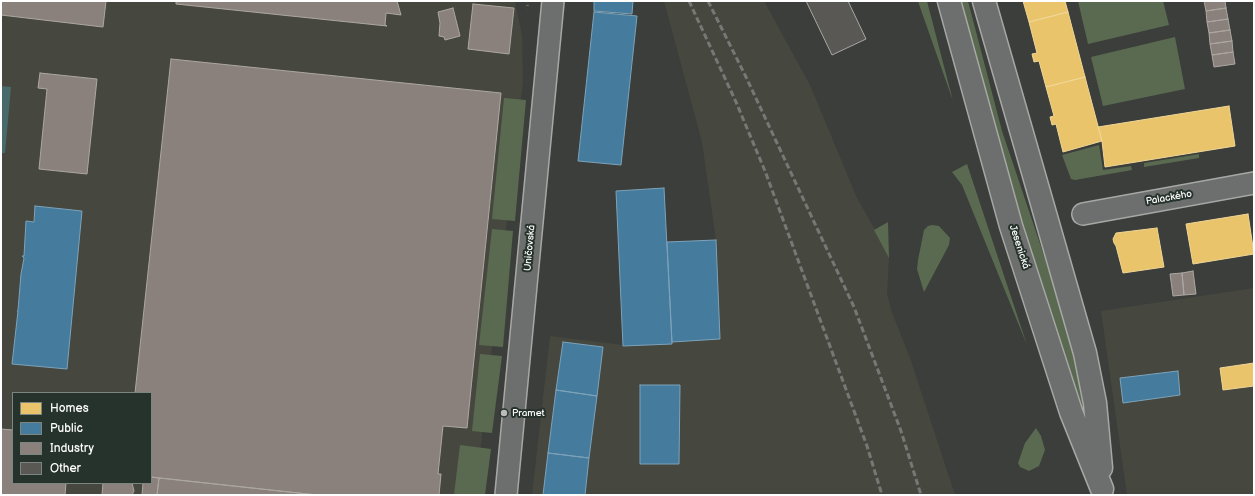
<!DOCTYPE html>
<html>
<head>
<meta charset="utf-8">
<style>
	body { margin:0 }
	#map { position:relative; width:1255px; height:496px; overflow:hidden; background:#3b3e3a; font-family:"Balsamiq Sans",sans-serif }
	canvas { display:block }
	.frame { position:absolute; inset:0; border:2px solid #fff; pointer-events:none }
	.legend { position:absolute; left:12px; top:392px; width:140px; height:92px; box-sizing:border-box; background:#26332d; border:1px solid #7d8581; margin:0; padding:5px 7px; list-style:none; font-size:12px; color:#fff }
	.legend li { display:flex; align-items:center; gap:8px; height:20px }
	.legend b { width:20px; border:1px solid #7d8581 }
</style>
</head>
<body>
<div id="map">
<canvas width="1255" height="496"></canvas>
<div class="frame"></div>
<ul class="legend">
<li><b style="height:11px;background:#e9c46a"></b>Homes</li>
<li><b style="height:11px;background:#457b9d"></b>Public</li>
<li><b style="height:11px;background:#8a817c"></b>Industry</li>
<li><b style="height:11px;background:#595854"></b>Other</li>
</ul>
</div>
<script>
const g = document.querySelector('canvas').getContext('2d');
g.lineJoin = 'round';
function paint(path, color) { g.fillStyle = color; g.fill(path, 'evenodd'); }
const shape = rows => new Path2D(rows.map(r => 'M' + r).join(''));
function strokePath(path, color, width, dash) { g.strokeStyle = color; g.lineWidth = width; g.lineCap = dash ? 'butt' : 'round'; g.setLineDash(dash || []); g.stroke(path); }
function label(font, color, halo, rows, align = 'center') {
  g.font = font + ' "Balsamiq Sans",sans-serif'; g.lineWidth = 4; g.setLineDash([]); g.textBaseline = 'middle'; g.strokeStyle = halo; g.fillStyle = color; for (const [text, x, y, turn = 0] of rows) {
    g.save(); g.translate(x, y); g.rotate((+turn || 0) * Math.PI / 180); g.textAlign = isNaN(turn) ? turn : align; if (halo) g.strokeText(text, 0, 0); g.fillText(text, 0, 0); g.restore();
  }
}
const built = shape([
	[1,1,515,1,522,36,523,82,475,495,1,495],
	[13,393,151,393,151,483,13,483],
	[664,1,764,1,810,85,857,198,886,249,889,258,887,293,891,310,910,358,955,495,532,495,550,336,623,345,616,191,664,188,667,242,716,240,702,142],
	[1254,288,1254,495,1127,495,1101,311]
]);
const green = shape([
	[918,1,927,1,953,101,921,10],
	[958,1,968,1,1002,131,1057,294,1077,365,1088,416,1086,422,1070,369,1029,253],
	[1078,1,1163,1,1169,25,1088,44],
	[1175,37,1185,89,1103,106,1091,57],
	[504,98,526,100,515,221,492,219],
	[1099,145,1103,170,1131,166,1132,170,1075,180,1071,179,1062,155],
	[1199,154,1199,158,1144,167,1144,163],
	[967,164,1027,345,962,185,952,172],
	[888,222,889,258,874,230],
	[932,225,939,226,950,238,949,245,924,292,917,269,918,260,924,230,928,226],
	[492,229,513,231,503,347,479,345],
	[480,354,502,356,492,433,472,431],
	[1036,428,1041,436,1045,450,1039,466,1029,471,1020,467,1018,463,1025,443],
	[460,445,491,449,485,495,454,495]
]);
const water = shape([
	[1,86,11,87,5,153,1,153]
]);
const homes = shape([
	[1023,1,1065,1,1068,12,1029,22,1023,1],
	[1068,12,1085,77,1046,87,1039,61,1034,62,1032,54,1037,53,1029,22,1068,12],
	[1085,77,1102,141,1063,152,1056,124,1052,125,1050,117,1054,116,1046,87,1085,77],
	[1229,106,1235,146,1105,167,1102,141,1098,127,1229,106],
	[1248,214,1254,254,1193,264,1186,224,1248,214],
	[1157,228,1164,267,1123,273,1116,246,1114,243,1113,239,1116,233,1157,228],
	[1254,363,1254,386,1223,390,1220,368,1254,363]
]);
const public = shape([
	[594,1,633,1,632,14,594,11,594,1],
	[594,12,637,16,621,165,578,161,594,12],
	[664,188,672,344,623,346,616,191,664,188],
	[35,206,82,211,67,369,12,364,18,311,17,311,18,310,21,274,24,258,22,256,24,256,26,221,34,222,35,206],
	[716,240,720,339,672,342,667,242,716,240],
	[563,342,603,347,597,396,556,390,563,342],
	[1178,371,1180,395,1123,403,1120,378,1178,371],
	[640,385,680,385,679,464,640,464,640,385],
	[556,390,597,396,589,458,548,453,556,390],
	[548,453,589,458,585,495,543,495,548,453]
]);
const industry = shape([
	[1,1,106,1,103,27,1,15,1,1],
	[176,1,397,1,401,15,386,13,385,25,387,26,176,4,176,1],
	[1204,1,1225,1,1226,8,1206,11,1204,1],
	[473,4,514,8,509,54,468,49,473,4],
	[453,8,460,36,445,40,444,37,439,36,440,23,438,12,453,8],
	[1226,8,1228,19,1207,22,1206,11,1226,8],
	[1228,19,1230,30,1209,33,1207,22,1228,19],
	[1230,30,1232,41,1210,44,1209,33,1230,30],
	[1232,41,1233,52,1212,55,1210,44,1232,41],
	[1233,52,1235,64,1214,67,1212,55,1233,52],
	[171,59,501,93,467,428,443,426,438,474,441,474,439,495,317,495,151,477,151,393,135,393,171,59],
	[40,73,97,79,87,174,39,169,47,89,38,88,40,73],
	[1193,271,1196,294,1184,295,1182,273,1193,271],
	[1182,273,1184,295,1173,296,1170,274,1182,273],
	[1,429,13,430,13,483,66,483,65,495,1,495,1,429],
	[151,477,159,478,157,495,142,495,143,483,151,483,151,477],
	[159,478,317,495,157,495,159,478],
	[103,483,132,483,134,491,132,495,102,495,103,483]
]);
const building = shape([
	[806,1,848,1,866,39,832,55,806,1]
]);
const path = shape([
	[527,1,528,9]
]);
const street = shape([
	[1083,214,1254,183],
	[506,495,553,1]
]);
const primary = shape([
	[949,1,1011,226,1071,412,1102,489],
	[984,1,1085,353,1095,403,1101,468]
]);
const rail = shape([
	[689,1,736,102,765,171,867,446,882,495],
	[708,1,746,77,854,307,901,431,921,495]
]);
const markers = [
	[504,413,4,"#babbba"]
];
const streetNames = [
	["Palackého",1169,198,-10],
	["Jesenická",1019,247,72],
	["Uničovská",530,248,-85]
];
const poiNames = [
	["Pramet",512,413]
];
paint(built, '#46483f');
paint(green, '#5a6a50');
paint(water, '#496a6a');
paint(homes, '#e9c46a');
strokePath(homes, '#f0d697', 1);
paint(public, '#457b9d');
strokePath(public, '#7da3ba', 1);
paint(industry, '#8a817c');
strokePath(industry, '#ada7a3', 1);
paint(building, '#595854');
strokePath(building, '#a7a8a6', 1);
strokePath(street, '#a7a8a6', 24);
strokePath(primary, '#a7a8a6', 25);
strokePath(path, '#767876', 2.5, [1, 3]);
strokePath(street, '#6c6f6d', 21);
strokePath(primary, '#6c6f6d', 22);
strokePath(rail, '#767876', 3, [6, 3]);
for (const [x, y, r, color] of markers) { const dot = new Path2D(); dot.arc(x, y, r, 0, 2 * Math.PI); g.fillStyle = color; g.fill(dot); strokePath(dot, '#26332d', 1.5); }
label('10px', '#fff', '#26332d', streetNames);
label('10px', '#fff', '#26332d', poiNames, 'left');
</script>
</body>
</html>
